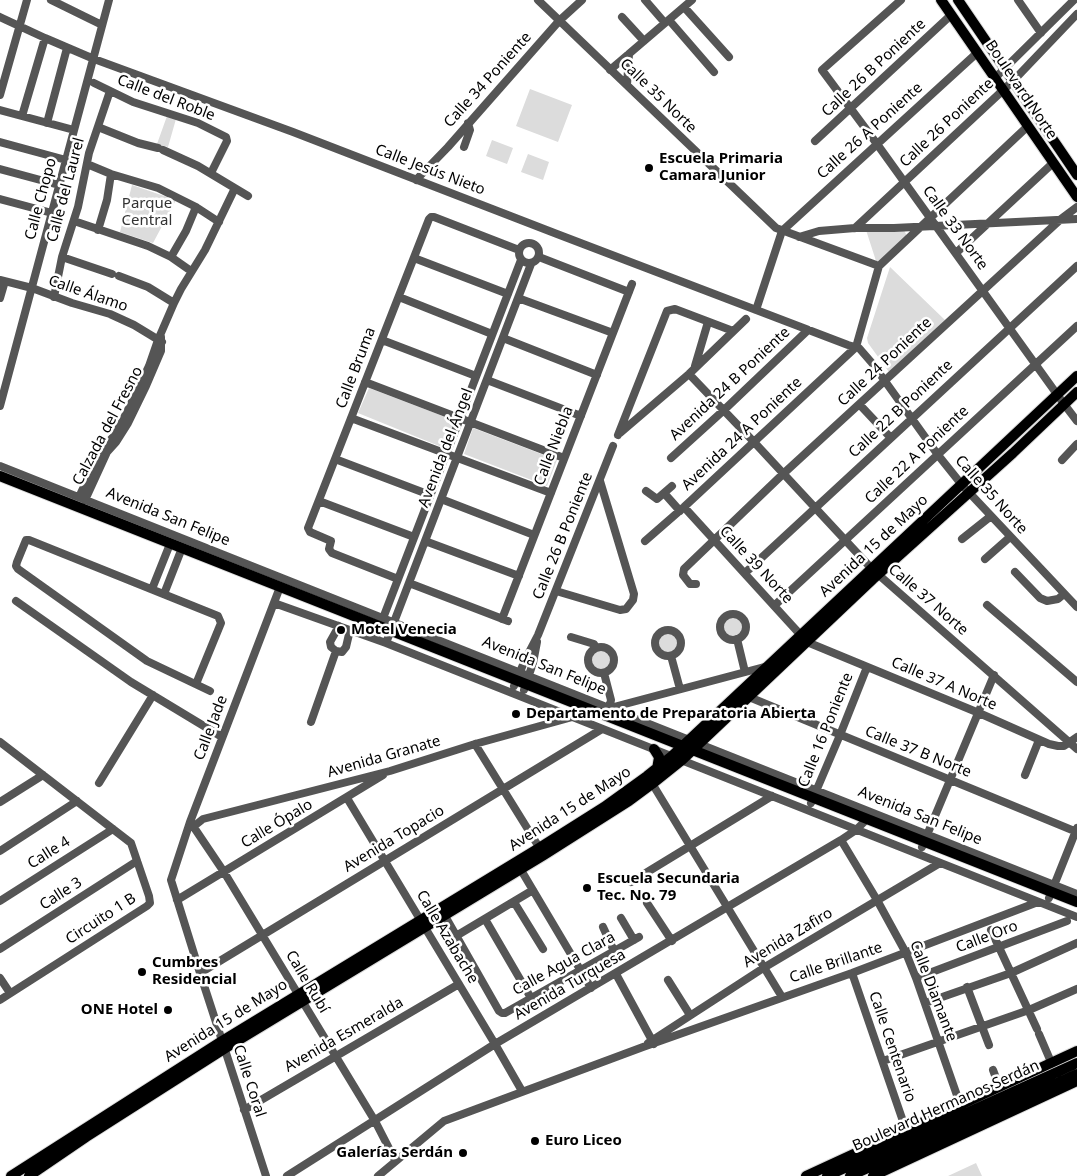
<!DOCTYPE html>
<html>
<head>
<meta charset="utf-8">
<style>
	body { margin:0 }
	canvas { display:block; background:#fff }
</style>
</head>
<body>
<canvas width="1077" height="1176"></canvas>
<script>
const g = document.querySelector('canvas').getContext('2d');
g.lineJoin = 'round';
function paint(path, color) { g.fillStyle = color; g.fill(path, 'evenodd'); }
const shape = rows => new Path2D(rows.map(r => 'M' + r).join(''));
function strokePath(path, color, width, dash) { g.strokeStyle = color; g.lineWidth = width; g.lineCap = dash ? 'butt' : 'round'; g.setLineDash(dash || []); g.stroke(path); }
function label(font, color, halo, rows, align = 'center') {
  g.font = font + ' "Noto Sans",sans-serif'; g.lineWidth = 5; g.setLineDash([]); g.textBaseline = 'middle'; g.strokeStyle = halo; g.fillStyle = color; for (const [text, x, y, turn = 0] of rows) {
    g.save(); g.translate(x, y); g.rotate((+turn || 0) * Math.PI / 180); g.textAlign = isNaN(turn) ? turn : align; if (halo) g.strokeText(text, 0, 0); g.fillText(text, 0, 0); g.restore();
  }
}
const green = shape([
	[530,89,572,105,558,142,516,126],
	[167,116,176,119,168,147,157,144],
	[492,140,513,148,507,164,486,156],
	[528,154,549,162,543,180,521,172],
	[132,185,176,200,153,243,120,232],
	[866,230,904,230,907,236,881,261,876,261],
	[890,267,945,320,889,372,868,343,867,338],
	[369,388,456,421,444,448,358,413],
	[473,428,557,460,547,486,464,454],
	[731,616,742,619,745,631,736,639,725,635,723,623],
	[666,632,676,635,679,647,670,655,660,651,657,639],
	[599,649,610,652,613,664,604,671,593,668,591,656],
	[976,1163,982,1176,948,1176]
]);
const minor = shape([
	[51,0,102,25],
	[538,0,776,228,879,266],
	[645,0,665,23],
	[901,0,822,70,877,144,1064,404,1077,421],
	[1018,0,1041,33],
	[684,7,729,57],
	[0,17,45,38,94,59,293,132,557,234,848,345,859,348,872,363,938,455,962,485,1077,607],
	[622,17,644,41],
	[669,20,714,72],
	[610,70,692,0],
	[995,78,1074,0],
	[94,83,133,102,198,123,226,137,227,141,211,173],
	[627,85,629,54],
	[0,95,27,0],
	[0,110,74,130],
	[22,116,45,38],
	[47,123,67,48],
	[98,127,138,143,158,148],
	[815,141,951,15],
	[0,142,66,160],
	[464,147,470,130,468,123],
	[163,150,198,166,248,196],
	[87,164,111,174,158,188,196,207,219,222],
	[0,169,59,185],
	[416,180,448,147,559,21,582,0],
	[0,199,52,213],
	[74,221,148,246,171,257,191,271],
	[855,228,1014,80,1077,14],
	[98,230,107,200,111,174],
	[799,237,819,231,855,228,894,228,1077,219],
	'519 253a10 10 0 1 1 20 0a10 10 0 1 1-20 0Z',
	[956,253,1053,163],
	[62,257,112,274],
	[171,257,186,231,196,207],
	[539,257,629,292],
	[414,258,508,294],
	[879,266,1028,126],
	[119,276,148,287,174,303],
	[0,280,32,288,72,303,110,314,134,325,162,342],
	[54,297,62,257,78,207,89,153,110,91],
	[399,297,492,334],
	[0,298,5,281],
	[518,298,613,333],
	[756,310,782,231,978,52],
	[503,338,597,375],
	[382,340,476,376],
	[695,366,708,322],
	[689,374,754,442,872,569,1077,749],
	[487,380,581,416],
	[365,382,564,458],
	[860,405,890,437],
	[0,406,109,0],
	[351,418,551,493],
	[620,433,689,374,746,319],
	[618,435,667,311,675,309,733,331],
	[671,458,724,410,808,330],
	[335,459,430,495],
	[1062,460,1077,444],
	[0,466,1077,894],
	[646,491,657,499,672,486],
	[664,493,680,511],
	[79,497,102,449,114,436,126,414,149,366,158,340,174,303,181,289,205,250,235,188],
	[441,499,534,535],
	[85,500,107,452,116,442,128,423,146,386,161,351,161,337],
	[319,501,414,537],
	[684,507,807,642,979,713,1049,744,1058,746,1064,746,1077,737],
	[962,539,991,516],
	[425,541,519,576],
	[645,541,684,507,856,347,879,266],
	[985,559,1010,537],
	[1015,572,1040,598,1047,601,1058,599,1064,594],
	[745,573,1077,266],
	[398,579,332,553,329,549,331,541,310,532,308,528,429,219,431,217,434,217,519,250],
	[409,583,508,621],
	[696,584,690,584,683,575,684,569,783,474,1061,219,1077,207],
	[152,589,170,544],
	[556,591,620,610,626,609,633,600,634,594,600,481],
	[164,594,182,548],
	[16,601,131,682,222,737],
	[274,603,386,643,1077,917],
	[775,605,1077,326],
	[987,605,1077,682],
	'720 627a13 13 0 1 1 26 0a13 13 0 1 1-26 0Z',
	[502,619,632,284],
	[339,626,330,642,331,647,336,651,342,652,346,647,350,630],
	'655 643a13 13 0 1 1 26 0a13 13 0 1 1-26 0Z',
	[571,637,594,644,596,648],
	[375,639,521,260],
	[737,639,745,672],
	[386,643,531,264],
	'588 660a13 13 0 1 1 26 0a13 13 0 1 1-26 0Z',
	[671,656,680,689],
	[604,673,611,700,609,708],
	[196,684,221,623,218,616,29,540,26,540,17,562,16,566,18,569,147,661,210,691],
	[514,686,525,660,538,635,613,446],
	[524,690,533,663,537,642],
	[749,697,1077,832],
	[610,708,768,666],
	[311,722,336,651],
	[0,742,131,843,149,896,150,903,147,906,0,1000],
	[475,744,542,852],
	[1025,775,1039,740],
	[650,780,782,997],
	[99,783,153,695],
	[347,798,495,1044,522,1091],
	[0,802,43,775],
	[811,803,840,735,867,667],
	[191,823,224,872,375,1121,395,1160],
	[193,827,203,819,390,771,475,744,594,711],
	[841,840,877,900,906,953,916,978,960,1104],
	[922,847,994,675],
	[0,851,77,801],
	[521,870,591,988],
	[631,882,772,796],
	[1049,898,1077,828],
	[177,900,383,775],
	[0,901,113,829],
	[514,902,543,949],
	[647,903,672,941],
	[445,916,499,1011,502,1013,505,1013,639,937],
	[621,918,634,940],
	[485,919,531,998],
	[603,927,614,951],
	[991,930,1037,1029],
	[456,936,533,890],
	[0,949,137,861],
	[200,973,602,729],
	[852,973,906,1130],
	[616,974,654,1044],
	[0,978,10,993],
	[916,978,1067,921],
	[668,980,690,1015],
	[967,987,989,1045],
	[925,1003,1011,973,1077,943],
	[1039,1034,1051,1062],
	[648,1043,765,967,940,863],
	[883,1061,1029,1010,1077,989],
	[993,1070,999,1086],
	[244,1110,459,984],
	[266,1176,200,973,171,880,190,822,280,587],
	[287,1176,495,1044,841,840,856,830,867,819],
	[378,1176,444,1121,643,1047,852,973,1038,902]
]);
const major = shape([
	[941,0,1077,197],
	[958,0,1077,175],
	[0,476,1077,902],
	[654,749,659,757,657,769],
	[11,1176,222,1041,539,848,604,807,647,776,672,756,1077,376],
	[29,1176,86,1137,224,1049,544,855,629,801,652,784,682,760,873,579,1013,453,1077,392],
	[806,1176,1077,1051],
	[827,1176,1077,1063],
	[850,1176,1077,1074],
	[873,1176,1077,1081]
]);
const markers = [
	[649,168,5,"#000"],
	[341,630,5,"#000"],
	[516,714,5,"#000"],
	[587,888,5,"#000"],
	[142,972,5,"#000"],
	[168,1010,5,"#000"],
	[535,1141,5,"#000"],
	[463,1153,5,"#000"]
];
const streetNames = [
	["Calle 26 B Poniente",874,68,-43],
	["Calle 34 Poniente",488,80,-48],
	["Boulevard Norte",1021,90,56],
	["Calle 35 Norte",658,96,44],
	["Calle del Roble",166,98,21],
	["Calle 26 Poniente",947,123,-43],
	["Calle 26 A Poniente",870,131,-42],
	["Calle Jesús Nieto",430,170,21],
	["Calle del Laurel",66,190,-75],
	["Calle Chopo",41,199,-75],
	["Calle 33 Norte",955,228,54],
	["Calle Álamo",88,294,19],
	["Calle 24 Poniente",885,362,-43],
	["Calle Bruma",356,368,-69],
	["Avenida 24 B Poniente",730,384,-43],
	["Calle 22 B Poniente",901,409,-43],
	["Calzada del Fresno",108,426,-62],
	["Avenida 24 A Poniente",742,434,-43],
	["Calle Niebla",554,446,-69],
	["Avenida del Ángel",446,448,-69],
	["Calle 22 A Poniente",917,455,-43],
	["Calle 35 Norte",991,495,48],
	["Avenida San Felipe",168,517,22],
	["Calle 26 B Poniente",563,536,-68],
	["Avenida 15 de Mayo",874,546,-43],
	["Calle 39 Norte",756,565,47],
	["Calle 37 Norte",928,600,41],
	["Avenida San Felipe",544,666,22],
	["Calle 37 A Norte",944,684,23],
	["Calle Jade",211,728,-69],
	["Calle 16 Poniente",826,730,-68],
	["Calle 37 B Norte",918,752,22],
	["Avenida Granate",384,757,-16],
	["Avenida 15 de Mayo",570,809,-33],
	["Avenida San Felipe",920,816,22],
	["Calle Ópalo",277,824,-31],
	["Avenida Topacio",394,839,-31],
	["Calle 4",49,853,-32],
	["Calle 3",61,894,-33],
	["Circuito 1 B",101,919,-33],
	["Calle Azabache",447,937,59],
	["Calle Oro",987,937,-21],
	["Avenida Zafiro",788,938,-31],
	["Calle Brillante",836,963,-19],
	["Calle Agua Clara",564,964,-29],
	["Calle Rubí",307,982,59],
	["Avenida Turquesa",570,985,-30],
	["Calle Diamante",933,991,69],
	["Avenida 15 de Mayo",226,1021,-32],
	["Avenida Esmeralda",344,1035,-30],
	["Calle Centenario",892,1047,71],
	["Calle Coral",249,1081,72],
	["Boulevard Hermanos Serdán",946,1106,-24]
];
const poiNames = [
	["Escuela Primaria",659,159],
	["Camara Junior",659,176],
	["Motel Venecia",351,630],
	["Departamento de Preparatoria Abierta",526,714],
	["Escuela Secundaria",597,879],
	["Tec. No. 79",597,896],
	["Cumbres",152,963],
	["Residencial",152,980],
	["ONE Hotel",158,1010,"right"],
	["Euro Liceo",545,1141],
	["Galerías Serdán",453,1153,"right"]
];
const parkNames = [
	["Parque",147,204],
	["Central",147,221]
];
paint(green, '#dcdcdc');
strokePath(major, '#dbdbdb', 12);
strokePath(minor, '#555', 8);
strokePath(major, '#000', 10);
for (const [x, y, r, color] of markers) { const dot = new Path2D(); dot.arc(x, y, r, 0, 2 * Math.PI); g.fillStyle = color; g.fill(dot); strokePath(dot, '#fff', 2); }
label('15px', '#000', '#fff', streetNames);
label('bold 15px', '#000', '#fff', poiNames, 'left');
label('15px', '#333', '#fff', parkNames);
</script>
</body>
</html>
